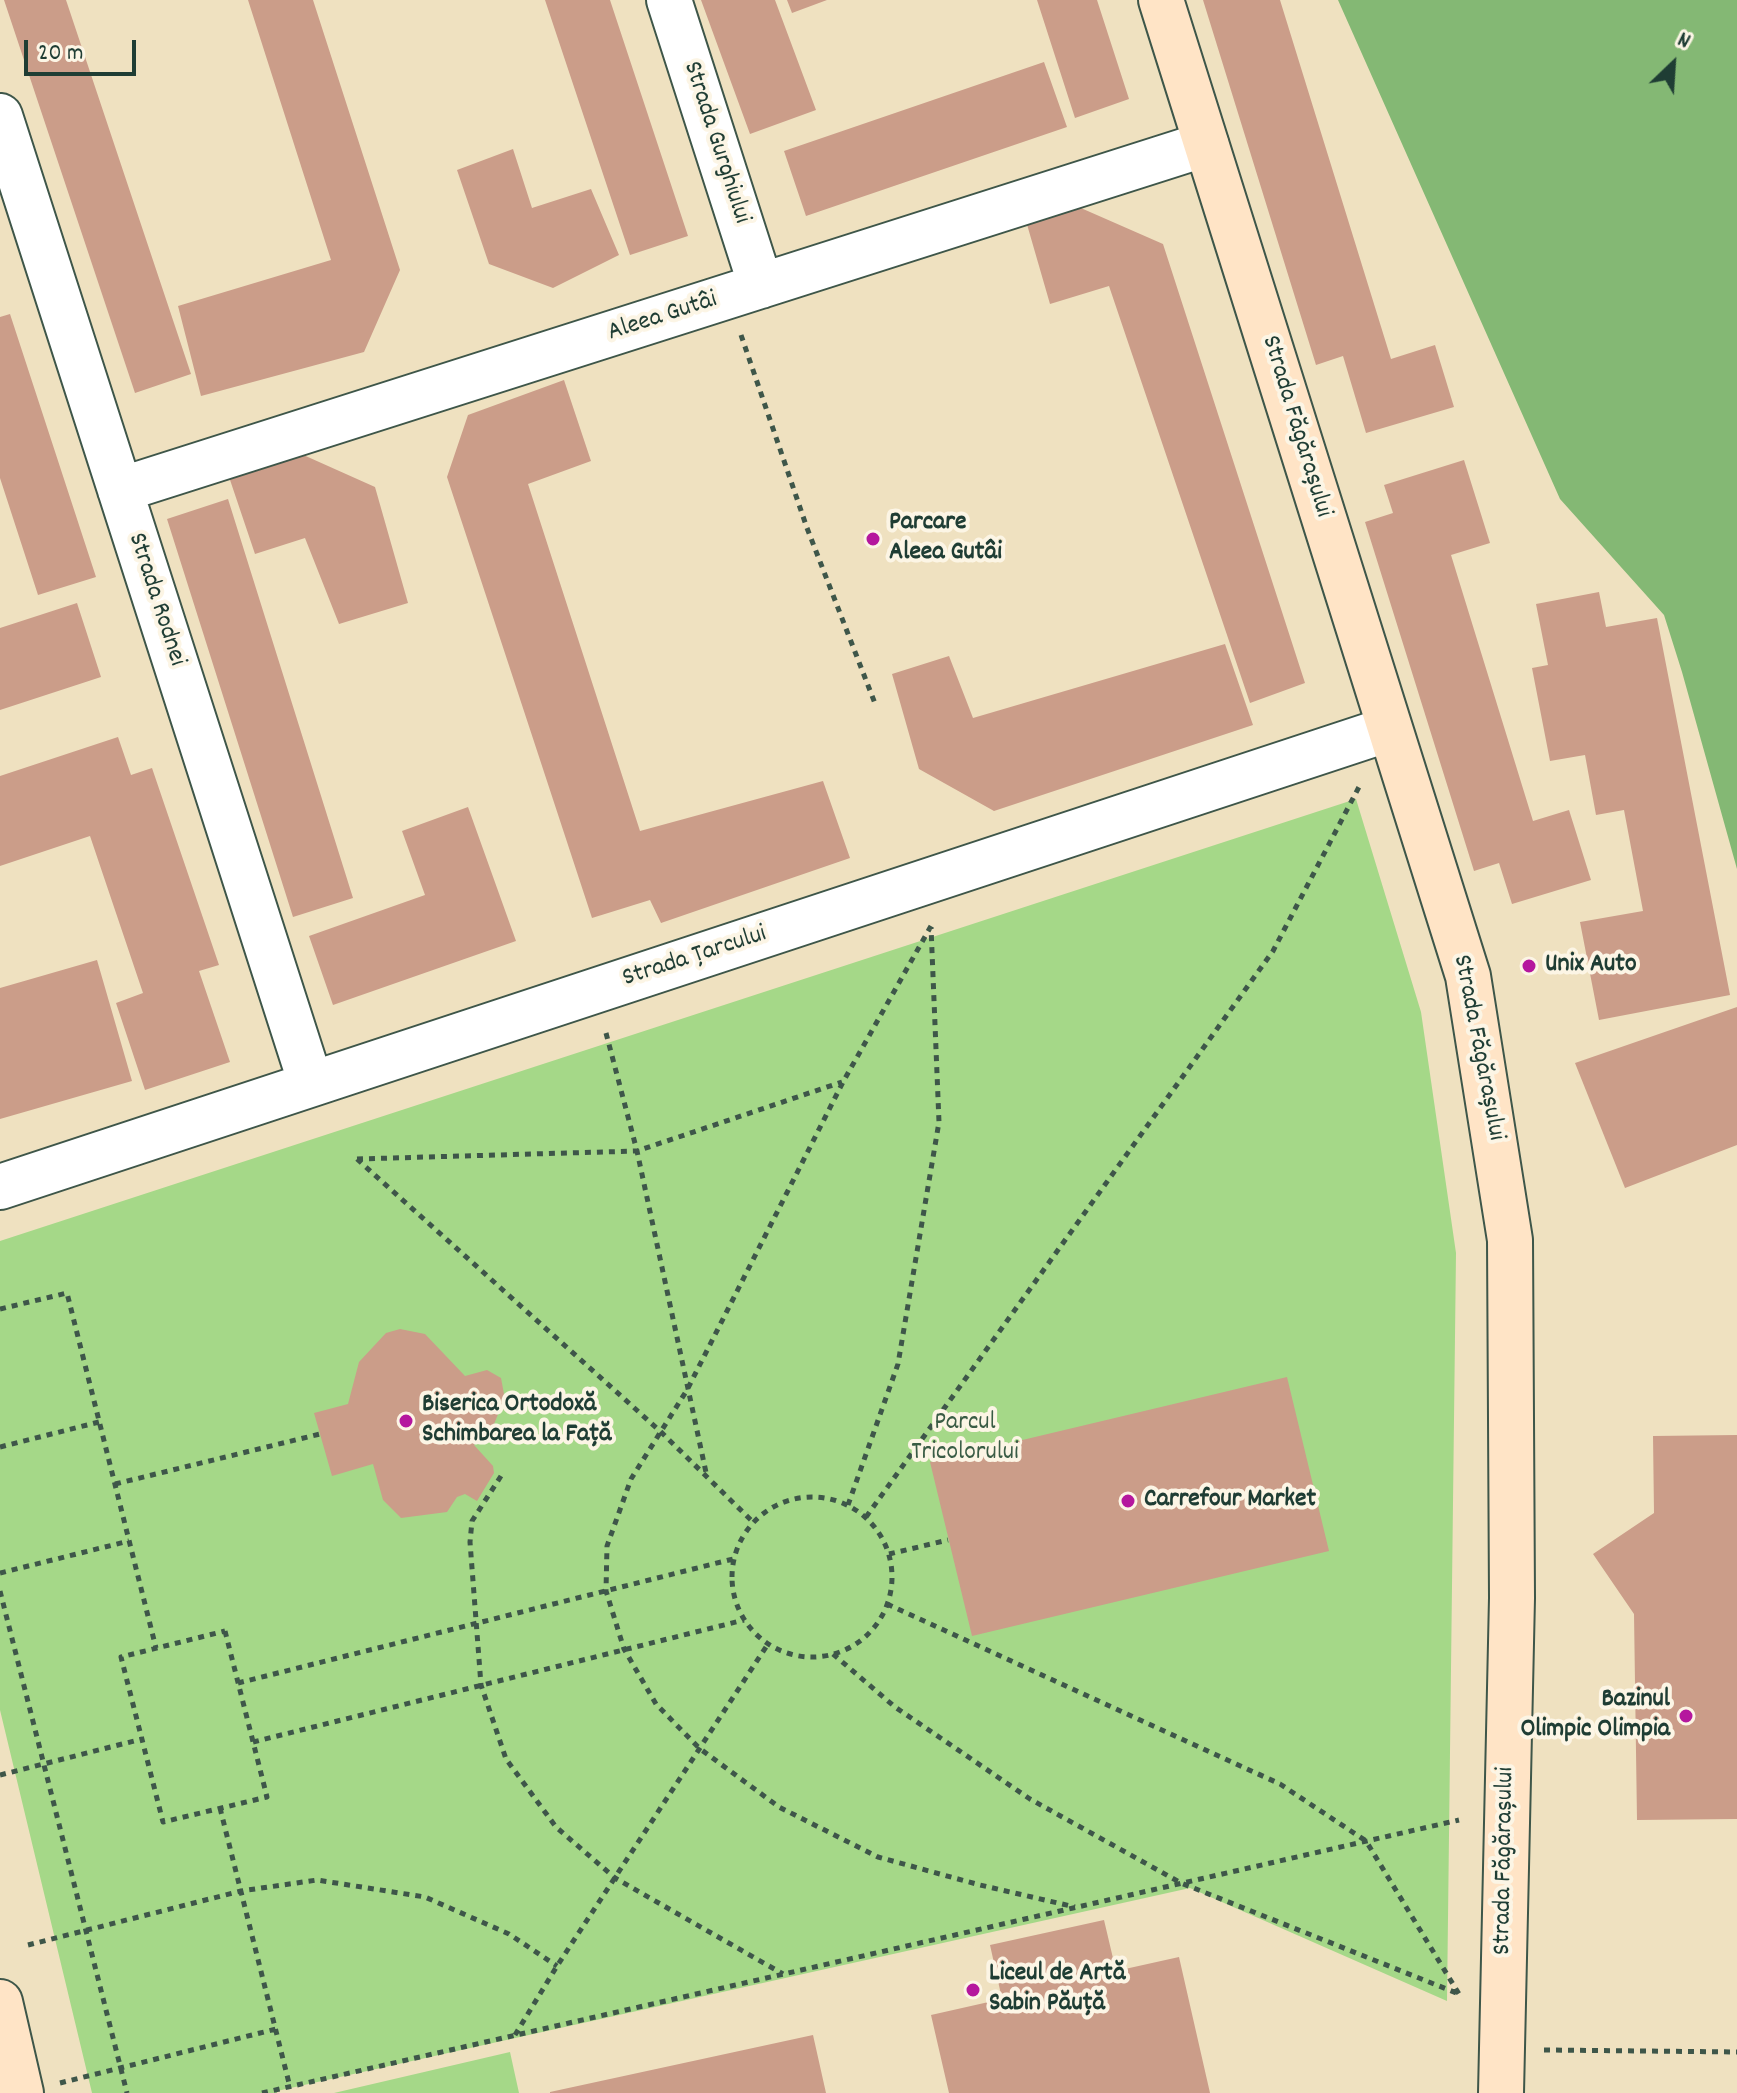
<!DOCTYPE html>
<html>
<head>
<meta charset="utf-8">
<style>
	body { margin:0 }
	#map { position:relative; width:1737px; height:2093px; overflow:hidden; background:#efe1c0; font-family:Dekko,sans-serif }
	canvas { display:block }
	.north { position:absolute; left:1633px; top:24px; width:80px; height:80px; -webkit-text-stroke:6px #fcf5e5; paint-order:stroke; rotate:25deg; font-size:22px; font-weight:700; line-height:32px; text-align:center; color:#1f3d34 }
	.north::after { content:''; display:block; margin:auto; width:28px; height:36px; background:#1f3d34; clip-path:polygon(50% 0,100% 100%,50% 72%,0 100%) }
	.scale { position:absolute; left:24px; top:40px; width:112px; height:36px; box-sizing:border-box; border:4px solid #1f3d34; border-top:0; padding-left:10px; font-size:24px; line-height:28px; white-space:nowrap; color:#1f3d34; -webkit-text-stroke:6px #fcf5e5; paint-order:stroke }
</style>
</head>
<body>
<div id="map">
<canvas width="1737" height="2093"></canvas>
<div class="north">N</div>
<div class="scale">20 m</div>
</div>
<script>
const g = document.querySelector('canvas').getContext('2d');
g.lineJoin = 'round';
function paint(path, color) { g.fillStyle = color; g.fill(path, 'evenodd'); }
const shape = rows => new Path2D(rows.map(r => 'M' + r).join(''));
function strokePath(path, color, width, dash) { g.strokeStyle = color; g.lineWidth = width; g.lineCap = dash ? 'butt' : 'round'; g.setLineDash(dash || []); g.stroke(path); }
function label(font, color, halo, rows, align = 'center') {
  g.font = font + ' Dekko,sans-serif'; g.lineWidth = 8; g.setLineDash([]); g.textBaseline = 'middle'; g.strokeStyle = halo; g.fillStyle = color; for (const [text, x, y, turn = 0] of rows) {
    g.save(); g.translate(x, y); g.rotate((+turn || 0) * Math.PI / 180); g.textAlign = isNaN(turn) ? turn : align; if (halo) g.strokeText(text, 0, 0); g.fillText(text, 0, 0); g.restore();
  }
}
const green = shape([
	[1356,799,1421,1012,1456,1253,1447,2001,1190,1888,277,2091,277,2093,92,2093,0,1710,0,1241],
	[510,2052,519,2093,334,2093]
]);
const forest = shape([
	[1338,0,1737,0,1737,869,1682,672,1664,615,1560,499]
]);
const building = shape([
	[4,0,66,0,191,374,135,393],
	[248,0,313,0,400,270,364,352,201,396,178,306,331,260],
	[545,0,610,0,688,236,630,255],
	[701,0,775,0,816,110,750,134],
	[787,0,827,0,792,13],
	[1037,0,1097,0,1129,99,1075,118],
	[1203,0,1280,0,1391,359,1435,345,1454,407,1366,433,1343,356,1316,365],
	[1044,62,1067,127,806,216,784,151],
	[513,149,532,208,591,189,619,255,553,288,489,264,457,170],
	[1074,205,1163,244,1305,683,1250,703,1109,286,1050,304,1026,221],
	[10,314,96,577,38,595,0,478,0,317],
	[564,380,591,461,528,484,640,831,823,781,850,858,661,923,650,900,592,918,447,477,468,415],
	[290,449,375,487,408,603,339,624,305,538,255,554,227,471],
	[1464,460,1490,543,1451,555,1533,821,1569,810,1591,880,1512,904,1499,863,1474,871,1365,522,1393,513,1384,485],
	[228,499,353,898,293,917,167,519],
	[1599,592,1606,627,1657,618,1730,995,1599,1020,1580,922,1643,911,1624,810,1596,815,1585,755,1550,761,1532,668,1548,665,1536,604],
	[77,603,101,677,0,710,0,628],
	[1225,644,1253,725,994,811,919,769,892,674,949,656,973,718],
	[118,737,131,775,152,768,219,965,199,971,230,1062,145,1090,116,1003,143,993,90,836,0,866,0,776],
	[468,807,516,941,333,1005,309,936,425,895,402,831],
	[97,960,132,1081,0,1119,0,988],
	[1737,1007,1737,1145,1625,1188,1575,1063],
	[400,1329,425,1334,465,1376,487,1370,501,1378,504,1394,501,1407,492,1429,474,1445,493,1466,494,1473,477,1501,465,1494,457,1497,447,1512,401,1518,383,1500,373,1464,332,1476,314,1413,348,1404,359,1362,386,1333],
	[1287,1377,1329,1551,972,1636,930,1462],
	[1737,1435,1737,1819,1637,1820,1634,1614,1593,1554,1654,1513,1653,1436],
	[1104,1920,1116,1971,1179,1957,1210,2093,949,2093,931,2015,1002,1999,990,1945],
	[813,2035,826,2093,550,2093,550,2092]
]);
const path = shape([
	[741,335,807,528,876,706],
	[931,926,843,1082,687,1390,631,1479,607,1546,606,1591,624,1649,656,1704,699,1748,779,1807,878,1857,980,1885,1075,1907],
	[606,1033,637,1151,707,1477],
	[357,1159,660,1431,753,1522],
	[357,1159,637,1151,842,1082],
	[0,1309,67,1293,156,1648],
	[0,1447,99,1422],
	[501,1476,472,1521,470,1542,481,1685,506,1759,556,1827,615,1878,783,1974],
	[115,1484,320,1434],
	'732 1577a80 80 0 1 1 160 0a80 80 0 1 1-160 0Z',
	[848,1505,898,1364,939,1122,931,927],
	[866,1517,1273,951,1360,785],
	[889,1554,948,1540],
	[0,1573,129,1541],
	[0,1591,127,2093],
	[887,1604,1280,1784,1366,1841,1459,1994],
	[225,1631,267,1797,163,1822,121,1657,225,1631],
	[833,1654,895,1707,1030,1799,1181,1883,1459,1994],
	[238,1683,733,1559],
	[253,1742,744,1620],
	[0,1775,142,1739],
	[220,1808,290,2087],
	[28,1945,241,1891,317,1880,425,1897,509,1934,557,1966],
	[515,2035,557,1966,768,1644],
	[1544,2050,1737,2052],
	[60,2083,276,2029],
	[262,2093,1459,1820]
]);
const street = shape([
	[669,0,761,286],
	[0,116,311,1084],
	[120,490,1206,144],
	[0,1187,1389,729]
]);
const secondary = shape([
	[1161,0,1468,976,1510,1240,1512,1598,1501,2093],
	[0,2002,21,2093]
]);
const markers = [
	[873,539,8,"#b5179e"],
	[1529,966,8,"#b5179e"],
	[406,1421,8,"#b5179e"],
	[1128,1501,8,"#b5179e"],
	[1686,1716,8,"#b5179e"],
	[973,1990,8,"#b5179e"]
];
const streetNames = [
	["Strada Gurghiului",715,143,72],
	["Aleea Gutâi",663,318,-18],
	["Strada Făgărașului",1295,427,73],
	["Strada Rodnei",155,600,72],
	["Strada Țarcului",695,958,-18],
	["Strada Făgărașului",1477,1048,79],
	["Strada Făgărașului",1506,1861,-89]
];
const poiNames = [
	["Parcare",889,524],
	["Aleea Gutâi",889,554],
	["Unix Auto",1545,966],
	["Biserica Ortodoxă",422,1406],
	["Schimbarea la Față",422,1436],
	["Carrefour Market",1144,1501],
	["Bazinul",1670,1701,"right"],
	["Olimpic Olimpia",1670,1731,"right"],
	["Liceul de Artă",989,1975],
	["Sabin Păuță",989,2005]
];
const parkNames = [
	["Parcul",965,1424],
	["Tricolorului",965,1454]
];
paint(green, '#a5d888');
paint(forest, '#84b874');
paint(building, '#cb9d89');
strokePath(street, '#3e5649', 48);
strokePath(secondary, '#3e5649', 48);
strokePath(path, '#3e5649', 5, [6, 6]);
strokePath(street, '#fff', 44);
strokePath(secondary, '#ffe4c6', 44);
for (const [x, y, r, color] of markers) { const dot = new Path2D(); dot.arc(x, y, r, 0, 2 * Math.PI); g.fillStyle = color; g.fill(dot); strokePath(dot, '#fcf5e5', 3); }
label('26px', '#1f3d34', '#fcf5e5', streetNames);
label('bold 26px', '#1f3d34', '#fcf5e5', poiNames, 'left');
label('26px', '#3a5c45', '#fcf5e5', parkNames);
</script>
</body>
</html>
